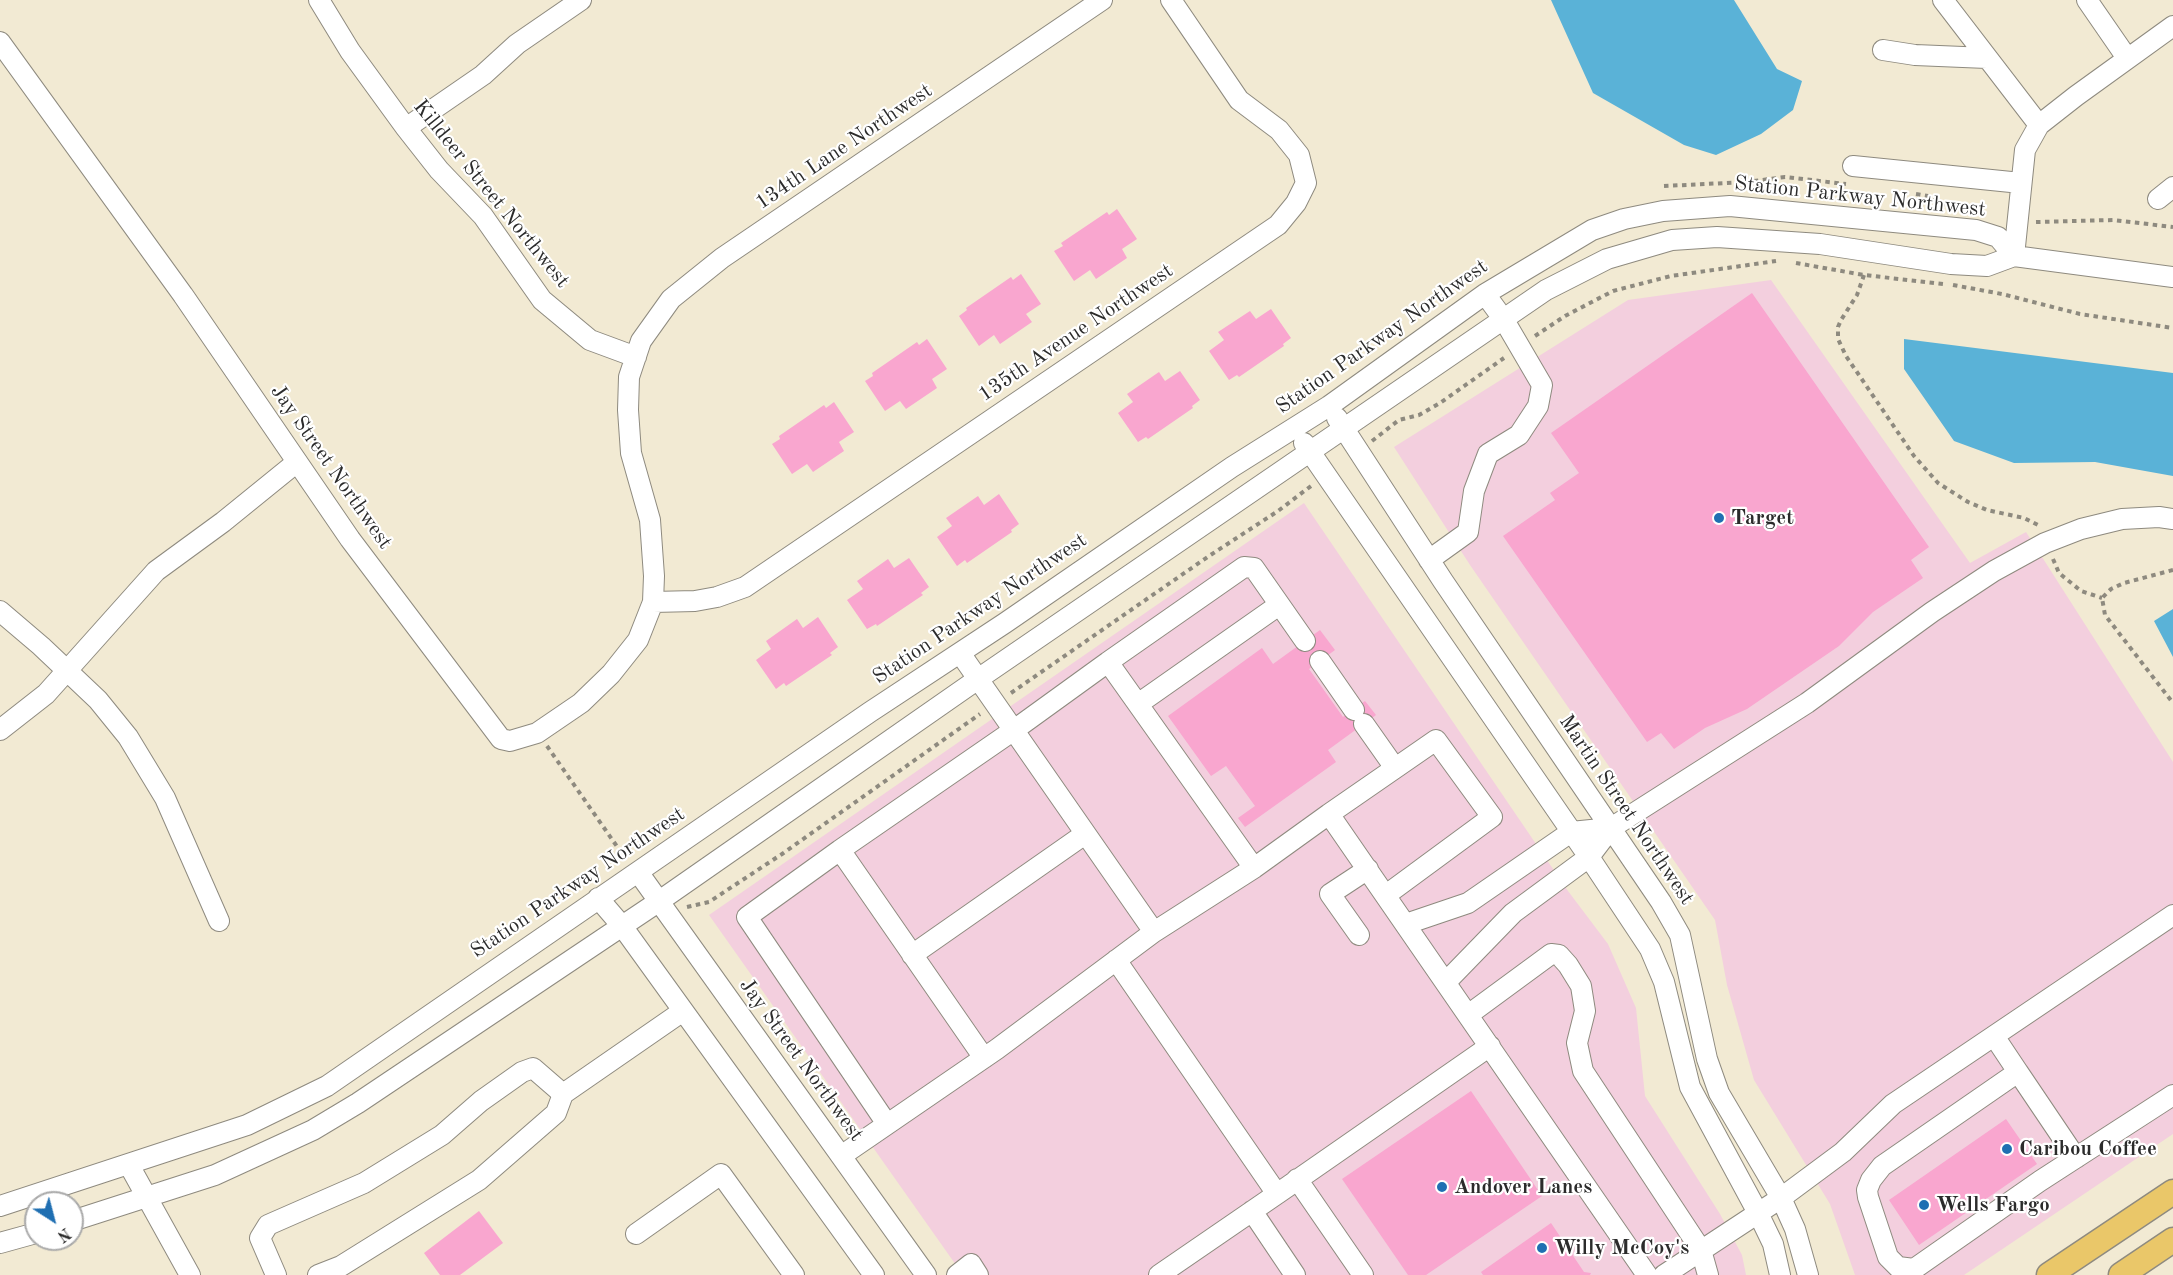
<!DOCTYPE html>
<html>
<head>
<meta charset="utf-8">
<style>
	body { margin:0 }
	#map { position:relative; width:2173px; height:1275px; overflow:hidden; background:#f2ead3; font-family:"Old Standard TT",serif }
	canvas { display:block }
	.north { position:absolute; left:24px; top:1191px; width:60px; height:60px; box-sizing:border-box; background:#fff; border:2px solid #aaa; border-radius:50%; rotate:144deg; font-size:16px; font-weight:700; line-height:24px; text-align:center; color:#2b2b2b }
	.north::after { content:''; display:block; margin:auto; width:21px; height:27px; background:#1f6fb2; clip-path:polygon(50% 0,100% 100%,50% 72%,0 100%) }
</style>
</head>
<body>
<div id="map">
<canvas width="2173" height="1275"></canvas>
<div class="north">N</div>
</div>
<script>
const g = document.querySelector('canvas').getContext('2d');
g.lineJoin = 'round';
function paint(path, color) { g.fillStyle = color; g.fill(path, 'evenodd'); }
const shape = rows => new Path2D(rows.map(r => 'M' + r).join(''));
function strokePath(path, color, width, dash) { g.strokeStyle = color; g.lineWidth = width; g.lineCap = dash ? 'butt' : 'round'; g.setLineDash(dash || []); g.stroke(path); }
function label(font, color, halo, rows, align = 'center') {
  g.font = font + ' "Old Standard TT",serif'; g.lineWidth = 4.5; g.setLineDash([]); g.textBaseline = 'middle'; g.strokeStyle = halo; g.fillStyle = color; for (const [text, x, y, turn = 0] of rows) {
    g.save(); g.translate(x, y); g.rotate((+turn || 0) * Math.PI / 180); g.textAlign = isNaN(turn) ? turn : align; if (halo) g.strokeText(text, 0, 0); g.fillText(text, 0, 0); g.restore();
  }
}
const built = shape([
	[1771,280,1970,563,2026,532,2173,762,2173,1134,1964,1275,1855,1275,1830,1204,1754,1080,1727,985,1715,920,1470,565,1394,447,1628,300],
	[1304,503,1568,891,1608,944,1636,1008,1645,1096,1720,1214,1742,1255,1746,1275,963,1275,709,915]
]);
const water = shape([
	[1551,0,1734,0,1777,69,1802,81,1793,110,1761,134,1716,155,1684,145,1593,93],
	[1904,339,2173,373,2173,476,2095,462,2014,463,1954,441,1904,369],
	[2173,609,2173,657,2154,621]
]);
const building = shape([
	[1117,209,1137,239,1122,249,1127,258,1096,279,1090,270,1074,281,1054,251,1063,246,1061,243,1107,212,1109,215],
	[1021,274,1041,304,1026,314,1032,322,1000,344,994,335,979,346,959,316,967,310,966,308,1011,277,1013,280],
	[1752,293,1929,547,1911,560,1923,578,1873,612,1839,646,1747,709,1705,728,1674,749,1661,733,1647,742,1503,536,1555,500,1550,493,1579,473,1551,433],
	[1271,309,1291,338,1283,344,1284,346,1239,377,1237,375,1229,380,1209,351,1224,340,1218,332,1250,311,1256,319],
	[927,339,947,369,932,379,937,388,906,409,900,401,885,411,865,381,873,376,872,373,917,342,919,345],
	[1180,371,1200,400,1192,406,1193,408,1148,439,1146,437,1138,442,1118,413,1133,402,1127,394,1159,372,1165,381],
	[834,402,854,432,839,442,844,451,813,472,807,464,792,474,772,444,780,439,779,436,824,405,826,408],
	[999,494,1019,524,1011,530,1012,532,967,563,965,560,957,566,937,537,952,526,946,518,978,496,984,505],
	[909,558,929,587,921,593,923,595,877,626,876,624,867,629,847,600,863,589,857,581,888,559,894,568],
	[818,617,838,647,830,653,832,655,786,686,784,683,776,689,756,660,771,649,766,641,797,619,803,628],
	[1320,630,1335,650,1309,669,1343,717,1365,701,1376,715,1328,750,1336,762,1245,827,1238,818,1255,806,1226,766,1211,776,1168,716,1262,648,1273,664],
	[1471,1091,1542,1196,1426,1275,1408,1275,1342,1179],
	[2006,1119,2037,1164,1919,1245,1889,1200],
	[479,1211,503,1243,460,1275,440,1275,424,1253],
	[1551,1223,1584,1272,1591,1273,1590,1275,1483,1275,1481,1272]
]);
const path = shape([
	[1664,186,1747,182,1785,177,1846,184],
	[1916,194,1928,196,1950,208],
	[2036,222,2113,220,2173,227],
	[1796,263,1864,275,1943,284],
	[1864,275,1857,295,1841,320,1838,327,1838,339,1846,356,1914,456,1938,483,1968,502,1987,510,2024,518,2038,525],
	[1953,285,2002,294,2080,314,2173,328],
	[1535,336,1565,316,1613,291,1671,276,1776,261],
	[1372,441,1399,420,1419,415,1440,403,1504,358],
	[2053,559,2059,573,2081,591,2102,598],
	[2173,570,2124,583,2111,589,2102,598,2105,615,2173,703],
	[1011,693,1209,556,1278,511,1311,486],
	[547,746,625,858],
	[687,907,709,902,782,854,980,714]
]);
const minor = shape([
	[319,0,350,51,406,128,439,170,483,216,542,300,590,340,636,357],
	[1943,0,2039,125],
	[2087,0,2127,58],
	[0,42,183,295,350,539,501,739,510,741,537,733,581,703,611,674,638,640,653,602,654,576,650,520,631,453,628,410,629,377,641,341,671,299,722,258,1102,0],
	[1883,50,1915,55,1987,58],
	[406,128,483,75,517,44,581,0],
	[1853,166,2021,183],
	[2158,199,2173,187],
	[2014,256,2025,150,2039,125,2076,96,2173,26],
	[1337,418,1443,581,1661,902,1680,935,1707,1059,1719,1093,1781,1198,1795,1229,1808,1275],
	[1304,443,1589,857,1650,949,1664,982,1690,1087,1758,1213,1773,1244,1780,1275],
	[1429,560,1468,532,1474,491,1488,454,1519,435,1538,406,1542,385,1504,320,1485,294],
	[653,602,695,601,717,597,745,587,1278,225,1296,203,1306,183,1299,155,1279,130,1239,100,1171,0],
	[0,611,41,646,98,700,128,737,165,798,219,921],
	[960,653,1154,932],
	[1320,661,1354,710],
	[1108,662,1244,567,1254,568,1305,641],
	[1138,704,1279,605],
	[1364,724,1395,768],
	[0,730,46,694,156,571,223,522,297,462],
	[1329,814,1436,740,1492,817,1386,895],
	[840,850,1014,730,1108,662,1254,868],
	[638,872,926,1275],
	[598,898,622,926,874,1275],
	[1406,924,1468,903,1571,832,1611,828],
	[1359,935,1330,894,1368,869],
	[912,955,1085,834],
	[1116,960,1277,1194,1490,1046],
	[1446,982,1513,913,1589,857,1611,828,1807,703,1932,612,1994,571,2045,543,2081,529,2122,519,2159,517,2173,519],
	[1468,1015,1551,954,1559,955,1568,965,1581,986,1585,1011,1577,1043,1583,1071,1701,1250,1708,1275],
	[1994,1036,2018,1072,1882,1166,1871,1180,1867,1190,1868,1197,1888,1257,1898,1267,1914,1269,2040,1181,2173,1095],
	[2018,1072,2076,1158],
	[887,1124,747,917,840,850,984,1058],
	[841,1156,997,1049,1154,932,1254,868,1329,814,1647,1275],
	[129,1165,190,1275],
	[1297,1179,1363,1275],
	[0,1206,247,1125,327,1086,870,712,1005,623,1232,467,1329,406,1485,294,1592,230,1624,219,1663,211,1730,206,1976,230,1998,237,2014,256],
	[1252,1211,1295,1275],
	[72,1221,215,1175,313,1130,358,1103,658,902,978,679,1546,290,1607,259,1672,240,1717,237,1820,244,1951,264,1987,266,2014,256,2173,277],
	[636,1234,721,1174,794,1275],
	[0,1243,36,1233],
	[276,1275,260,1238,268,1225,364,1183,442,1135,481,1101,522,1072,533,1068,563,1094],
	[318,1275,341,1266,479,1180,556,1113,563,1094,683,1011],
	[957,1275,971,1264,978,1275],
	[1159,1275,1277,1194],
	[1664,1275,1781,1198,1843,1152,1893,1104,2173,915]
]);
const major = shape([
	[2049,1275,2173,1192],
	[2121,1275,2173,1240]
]);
const markers = [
	[1719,518,6,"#1f6fb2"],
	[2007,1149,6,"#1f6fb2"],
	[1442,1187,6,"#1f6fb2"],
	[1924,1205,6,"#1f6fb2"],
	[1542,1248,6,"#1f6fb2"]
];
const streetNames = [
	["134th Lane Northwest",844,147,-34],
	["Killdeer Street Northwest",491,194,51],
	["Station Parkway Northwest",1860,197,6],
	["135th Avenue Northwest",1076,333,-34],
	["Station Parkway Northwest",1382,337,-35],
	["Jay Street Northwest",331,467,55],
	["Station Parkway Northwest",980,609,-34],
	["Martin Street Northwest",1626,810,56],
	["Station Parkway Northwest",578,883,-34],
	["Jay Street Northwest",801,1060,54]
];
const poiNames = [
	["Target",1731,518],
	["Caribou Coffee",2019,1149],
	["Andover Lanes",1454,1187],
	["Wells Fargo",1936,1205],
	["Willy McCoy's",1554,1248]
];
paint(built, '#f3cfde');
paint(water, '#5ab2d7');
paint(building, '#f9a6cf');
strokePath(minor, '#8e8a7f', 22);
strokePath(major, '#8e8a7f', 27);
strokePath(path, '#8e8a7f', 4, [4.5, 4.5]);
strokePath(minor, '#fff', 20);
strokePath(major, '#eac769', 24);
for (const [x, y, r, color] of markers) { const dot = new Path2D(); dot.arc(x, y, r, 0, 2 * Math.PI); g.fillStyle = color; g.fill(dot); strokePath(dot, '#fff', 2); }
label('21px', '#2b2b2b', '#fff', streetNames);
label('bold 21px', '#2b2b2b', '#fff', poiNames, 'left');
</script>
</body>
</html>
